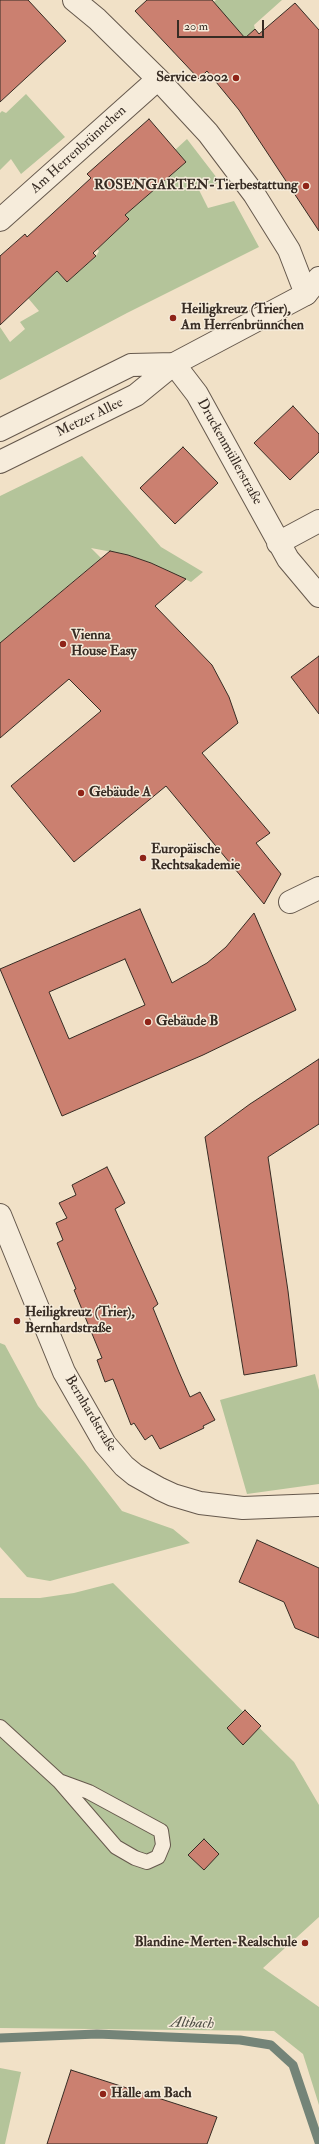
<!DOCTYPE html>
<html>
<head>
<meta charset="utf-8">
<style>
	body { margin:0 }
	#map { position:relative; width:319px; height:2144px; overflow:hidden; background:#f1e1c7; font-family:"IM FELL Double Pica",serif }
	canvas { display:block }
	.scale { position:absolute; left:177px; top:20px; width:87px; height:18px; box-sizing:border-box; border:2px solid #372c24; border-top:0; padding-left:5px; font-size:12px; line-height:14px; white-space:nowrap; color:#372c24; -webkit-text-stroke:3px #f6ecdb; paint-order:stroke }
</style>
</head>
<body>
<div id="map">
<canvas width="319" height="2144"></canvas>
<div class="scale">20 m</div>
</div>
<script>
const g = document.querySelector('canvas').getContext('2d');
g.lineJoin = 'round';
function paint(path, color) { g.fillStyle = color; g.fill(path, 'evenodd'); }
const shape = rows => new Path2D(rows.map(r => 'M' + r).join(''));
function strokePath(path, color, width, dash) { g.strokeStyle = color; g.lineWidth = width; g.lineCap = dash ? 'butt' : 'round'; g.setLineDash(dash || []); g.stroke(path); }
function label(font, color, halo, rows, align = 'center') {
  g.font = font + ' "IM FELL Double Pica",serif'; g.lineWidth = 3; g.setLineDash([]); g.textBaseline = 'middle'; g.strokeStyle = halo; g.fillStyle = color; for (const [text, x, y, turn = 0] of rows) {
    g.save(); g.translate(x, y); g.rotate((+turn || 0) * Math.PI / 180); g.textAlign = isNaN(turn) ? turn : align; if (halo) g.strokeText(text, 0, 0); g.fillText(text, 0, 0); g.restore();
  }
}
const green = shape([
	[216,0,282,0,254,25,255,29,207,71,182,46,174,53,167,45],
	[26,94,65,137,21,174,11,159,0,170,0,113,2,111,6,113],
	[187,139,220,182,199,190,208,208,234,201,259,247,127,313,0,380,0,327,10,342,25,329,20,322,39,311,17,285,45,258,67,282,96,256,99,251,97,249,129,219,125,215,186,162,175,150],
	[82,456,161,547,203,572,191,582,151,563,128,555,91,548,101,558,13,632,0,650,0,496],
	[0,1343,5,1345,38,1406,85,1463,122,1511,173,1529,190,1543,50,1581,27,1577,0,1547],
	[315,1374,319,1390,319,1484,247,1494,220,1400],
	[113,1583,294,1762,319,1805,319,1917,263,1968,319,2007,319,2105,303,2054,274,2031,0,2028,0,1598,40,1598,74,1593],
	[0,2068,21,2072,5,2144,0,2144]
]);
const stream = shape([
	[0,2038,97,2034,240,2040,271,2045,293,2065,319,2142]
]);
const building = shape([
	[0,0,28,0,66,41,0,102,0,0],
	[147,0,212,0,245,38,255,29,259,34,295,3,319,30,319,231,239,110,207,71,199,79,135,11,147,0],
	[149,119,186,162,125,215,129,219,93,253,96,256,67,282,57,271,0,325,0,256,25,234,27,237,91,178,87,174,149,119],
	[293,406,319,434,319,452,290,480,254,443,293,406],
	[183,447,218,483,175,524,140,488,183,447],
	[110,551,128,555,151,563,186,579,155,606,212,665,229,697,238,723,202,753,270,833,256,843,281,874,264,904,166,786,74,862,11,786,101,711,69,679,0,738,0,643,110,551],
	[319,656,319,714,291,677,319,656],
	[140,909,172,983,207,963,226,947,254,913,296,1010,203,1055,62,1116,0,969,140,909],
	[125,959,145,1005,69,1039,49,992,125,959],
	[319,1059,319,1124,268,1157,288,1291,297,1366,244,1375,205,1137,250,1104,319,1059],
	[107,1167,125,1203,115,1209,158,1304,153,1308,179,1372,190,1397,200,1392,215,1420,203,1426,204,1428,160,1449,152,1435,145,1440,134,1423,131,1425,113,1379,105,1382,97,1360,102,1358,74,1290,76,1289,57,1243,63,1240,56,1223,67,1218,59,1203,76,1195,72,1185,107,1167],
	[257,1540,319,1568,319,1638,295,1628,284,1602,239,1582,257,1540],
	[245,1710,261,1726,243,1745,227,1728,245,1710],
	[204,1839,219,1854,204,1870,188,1855,204,1839],
	[71,2070,217,2117,207,2144,47,2144,71,2070]
]);
const service = shape([
	[0,1727,59,1781,116,1847,135,1858,147,1862,158,1857,163,1845,161,1831,89,1792,59,1781]
]);
const minor = shape([
	[158,79,208,133,254,194,289,250,306,294],
	[0,220,158,79,97,19,74,0],
	[174,364,197,394,288,559,319,596],
	[278,543,319,521],
	[290,902,319,888],
	[0,1215,64,1372,105,1444,124,1466,135,1475,160,1489,173,1495,200,1503,243,1508,319,1505]
]);
const tertiary = shape([
	[0,430,131,365,174,364],
	[0,462,136,395,174,364,306,294,319,278]
]);
const markers = [
	[236,78,4,"#8f2418"],
	[306,186,4,"#8f2418"],
	[173,318,4,"#8f2418"],
	[63,644,4,"#8f2418"],
	[81,793,4,"#8f2418"],
	[143,858,4,"#8f2418"],
	[148,1022,4,"#8f2418"],
	[17,1321,4,"#8f2418"],
	[305,1943,4,"#8f2418"],
	[103,2094,4,"#8f2418"]
];
const poiNames = [
	["Service 2002",228,78,"right"],
	["ROSENGARTEN-Tierbestattung",298,186,"right"],
	["Heiligkreuz (Trier),",181,310],
	["Am Herrenbrünnchen",181,326],
	["Vienna",71,636],
	["House Easy",71,652],
	["Gebäude A",89,793],
	["Europäische",151,850],
	["Rechtsakademie",151,866],
	["Gebäude B",156,1022],
	["Heiligkreuz (Trier),",25,1313],
	["Bernhardstraße",25,1329],
	["Blandine-Merten-Realschule",297,1943,"right"],
	["Halle am Bach",111,2094]
];
const streetNames = [
	["Am Herrenbrünnchen",79,150,-42],
	["Metzer Allee",90,418,-26],
	["Druckenmüllerstraße",229,452,61],
	["Bernhardstraße",90,1414,59]
];
const waterNames = [
	["Altbach",192,2024,2]
];
paint(green, '#b4c49a');
strokePath(stream, '#748478', 9);
paint(building, '#cb8070');
strokePath(building, '#372c24', 1);
strokePath(service, '#66594d', 16);
strokePath(minor, '#66594d', 24);
strokePath(tertiary, '#66594d', 24);
strokePath(service, '#f6ecdb', 14);
strokePath(minor, '#f6ecdb', 22);
strokePath(tertiary, '#f6ecdb', 22);
for (const [x, y, r, color] of markers) { const dot = new Path2D(); dot.arc(x, y, r, 0, 2 * Math.PI); g.fillStyle = color; g.fill(dot); strokePath(dot, '#f6ecdb', 1.5); }
label('bold 14px', '#372c24', '#f6ecdb', poiNames, 'left');
label('14px', '#372c24', '#f6ecdb', streetNames);
label('italic 15px', '#505047', '#f6ecdb', waterNames);
</script>
</body>
</html>
